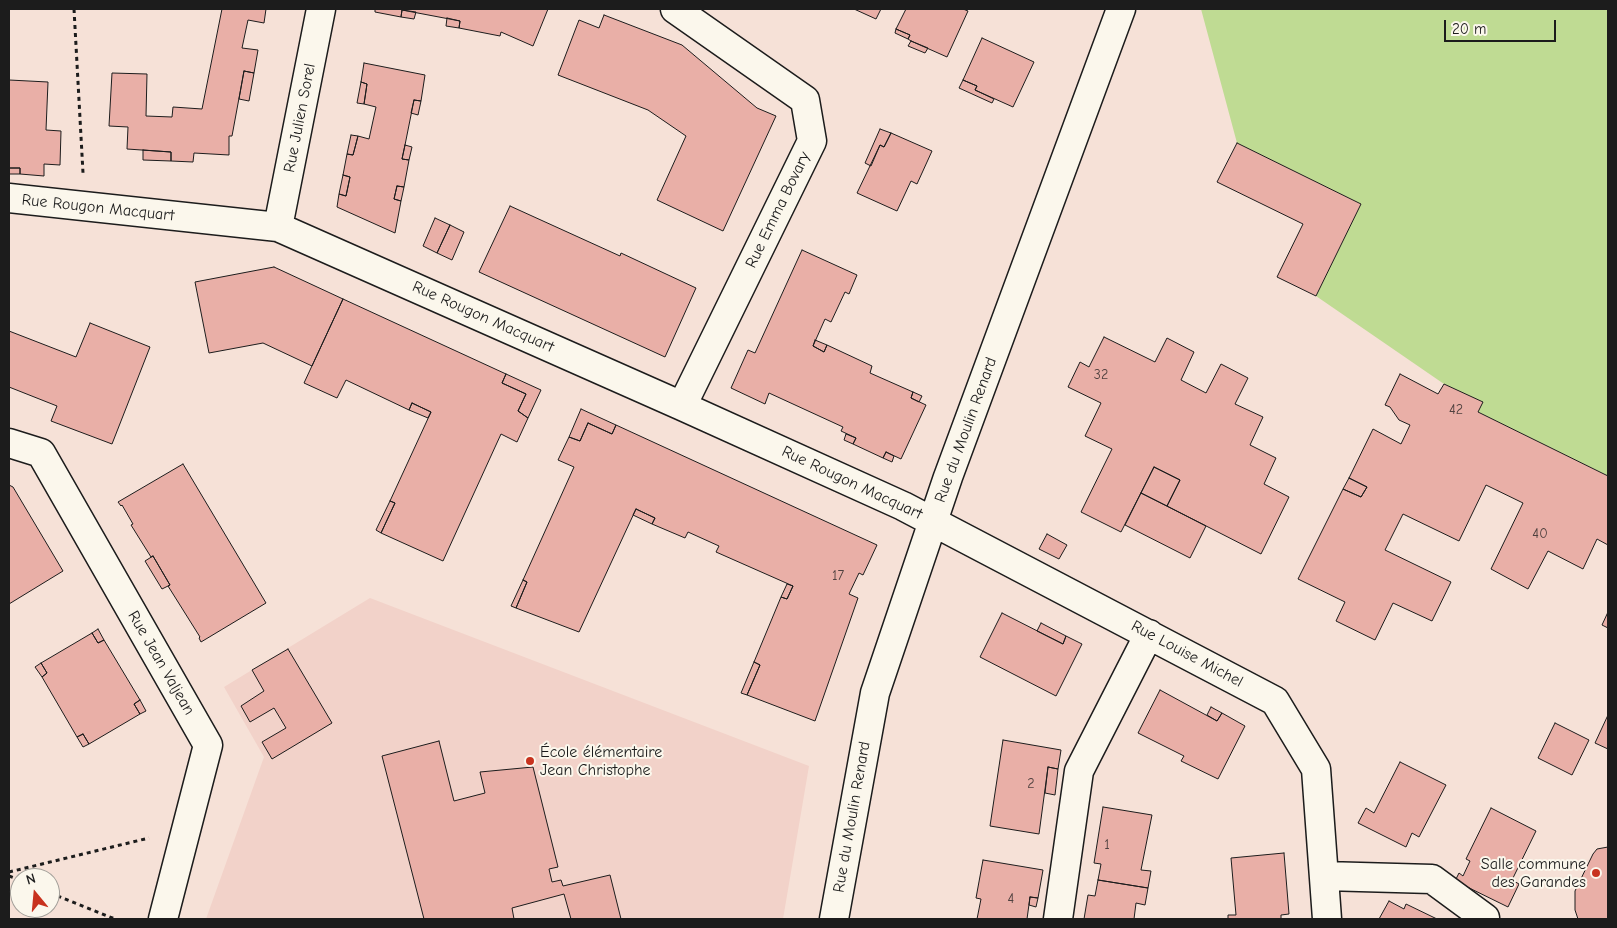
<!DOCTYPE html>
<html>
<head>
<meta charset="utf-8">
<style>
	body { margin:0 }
	#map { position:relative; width:1617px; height:928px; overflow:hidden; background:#f6e1d7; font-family:"Comic Neue",sans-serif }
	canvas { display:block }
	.frame { position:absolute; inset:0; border:10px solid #1c1c1c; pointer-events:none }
	.north { position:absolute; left:10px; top:868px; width:50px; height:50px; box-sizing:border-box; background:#fbf7ec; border:1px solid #a29f99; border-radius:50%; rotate:343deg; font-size:14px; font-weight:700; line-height:20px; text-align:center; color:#1c1c1c }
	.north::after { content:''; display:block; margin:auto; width:18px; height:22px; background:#c8321e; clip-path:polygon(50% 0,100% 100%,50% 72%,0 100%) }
	.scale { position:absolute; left:1444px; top:20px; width:112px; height:22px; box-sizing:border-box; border:2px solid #1c1c1c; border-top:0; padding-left:6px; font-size:15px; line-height:18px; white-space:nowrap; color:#1c1c1c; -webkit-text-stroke:4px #fbf7ec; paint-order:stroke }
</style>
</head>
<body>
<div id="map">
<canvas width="1617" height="928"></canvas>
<div class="frame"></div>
<div class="north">N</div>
<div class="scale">20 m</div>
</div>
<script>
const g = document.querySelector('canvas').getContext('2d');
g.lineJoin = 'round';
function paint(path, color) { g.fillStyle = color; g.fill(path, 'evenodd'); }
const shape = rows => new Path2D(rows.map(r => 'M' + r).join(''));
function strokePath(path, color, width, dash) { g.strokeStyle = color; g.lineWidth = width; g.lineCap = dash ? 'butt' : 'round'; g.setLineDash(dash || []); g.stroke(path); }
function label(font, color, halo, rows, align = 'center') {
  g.font = font + ' "Comic Neue",sans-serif'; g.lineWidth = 4; g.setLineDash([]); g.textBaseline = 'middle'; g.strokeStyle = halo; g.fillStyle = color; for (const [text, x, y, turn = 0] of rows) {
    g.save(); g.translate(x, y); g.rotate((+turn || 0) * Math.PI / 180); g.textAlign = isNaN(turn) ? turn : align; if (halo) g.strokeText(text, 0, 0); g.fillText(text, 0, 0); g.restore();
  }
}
const built = shape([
	[370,598,809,766,783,919,206,919,264,757,224,687]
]);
const green = shape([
	[1201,9,1608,9,1608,476,1478,412,1482,402,1444,384,1316,296,1361,204,1237,143]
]);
const building = shape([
	[222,9,266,9,264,23,248,20,242,48,258,50,254,73,244,71,232,136,229,136,229,155,194,153,193,162,171,161,171,152,127,149,128,127,109,126,112,73,147,74,146,116,172,117,173,107,202,109,222,9],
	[375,9,548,9,533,46,501,32,500,36,459,28,460,21,402,10,401,17,375,12,375,9],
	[854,9,881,9,876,19,854,9],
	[906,9,963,9,968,11,947,57,911,41,908,39,910,35,896,29,906,9],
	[402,10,416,12,414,19,401,17,402,10],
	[604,15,682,45,757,108,776,116,723,231,657,200,686,136,648,110,558,75,579,20,599,28,604,15],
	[447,18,460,21,459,28,446,26,447,18],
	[896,29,910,35,908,39,895,33,896,29],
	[982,38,1034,62,1013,107,975,90,977,86,963,80,982,38],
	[911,41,928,48,925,53,908,46,911,41],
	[364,63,425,75,421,101,414,100,405,145,402,159,409,160,404,187,397,186,394,199,401,201,395,233,337,207,339,194,346,196,350,177,343,175,347,154,353,155,358,136,369,139,376,107,364,104,367,84,361,82,364,63],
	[244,71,254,73,249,101,239,99,244,71],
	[9,80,48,82,46,130,61,131,60,165,44,164,44,176,20,174,20,168,9,168,9,80],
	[963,80,977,86,975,90,994,99,992,103,959,88,963,80],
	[361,82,367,84,364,104,357,103,361,82],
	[414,100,421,101,418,115,411,113,414,100],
	[880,129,891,133,884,147,880,145,871,166,865,163,880,129],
	[891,133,932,151,917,184,911,181,897,211,857,193,880,145,884,147,891,133],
	[351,135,358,136,353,155,347,154,351,135],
	[1237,143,1361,204,1316,296,1277,277,1303,224,1217,182,1237,143],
	[405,145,412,147,409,160,402,159,405,145],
	[143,150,171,152,171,161,143,160,143,150],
	[9,168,20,168,20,174,9,174,9,168],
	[343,175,350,177,346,196,339,194,343,175],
	[397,186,404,187,401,201,394,199,397,186],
	[510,206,620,256,621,253,696,288,665,357,479,272,510,206],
	[435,218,450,225,437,253,423,246,435,218],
	[450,225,464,232,452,260,437,253,450,225],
	[802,250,857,275,849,294,845,292,831,322,825,319,813,346,824,352,827,345,872,366,870,373,913,392,911,398,926,405,901,459,886,452,883,458,853,444,856,438,841,431,843,427,769,393,765,404,731,388,748,350,755,353,802,250],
	[274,267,343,299,312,366,263,343,209,353,195,282,274,267],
	[343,299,506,374,502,383,526,394,518,411,528,418,517,442,501,434,443,561,381,533,395,503,390,501,431,412,412,403,409,410,346,380,337,398,304,383,343,299],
	[90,323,150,347,112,444,51,421,57,406,9,387,9,331,76,357,90,323],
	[1104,337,1155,362,1167,338,1194,352,1181,380,1206,393,1221,364,1248,378,1235,404,1263,417,1250,445,1276,458,1264,484,1289,497,1261,554,1167,506,1180,480,1154,467,1121,532,1081,512,1112,449,1085,436,1101,403,1068,387,1080,362,1089,367,1104,337],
	[815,340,827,345,824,352,813,346,815,340],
	[506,374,541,390,528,418,518,411,526,394,502,383,506,374],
	[1400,374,1438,394,1444,384,1483,402,1478,412,1608,476,1608,545,1597,539,1583,569,1548,551,1528,589,1491,569,1523,503,1486,485,1459,541,1403,514,1385,550,1451,582,1432,621,1393,603,1375,640,1336,621,1345,602,1298,579,1343,489,1361,497,1367,487,1349,478,1373,429,1401,444,1410,425,1399,420,1390,407,1385,405,1400,374],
	[913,392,922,396,919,402,911,398,913,392],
	[412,403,431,412,428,418,409,410,412,403],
	[581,409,616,425,612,434,588,423,580,441,569,437,581,409],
	[588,423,612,434,616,425,877,545,863,575,859,573,849,594,858,598,815,721,747,695,760,665,754,662,781,597,787,599,793,586,716,552,719,546,688,532,685,538,652,524,655,518,636,509,579,632,516,608,527,582,523,580,574,467,558,460,569,437,580,441,588,423],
	[846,434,856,438,853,444,844,440,846,434],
	[886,452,894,456,892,462,883,458,886,452],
	[183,464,266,603,201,642,199,638,200,637,168,586,170,585,153,556,151,557,131,525,133,524,122,505,121,506,118,502,183,464],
	[1154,467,1180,480,1167,506,1141,493,1154,467],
	[1349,478,1367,487,1361,497,1343,489,1349,478],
	[9,485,13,487,63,571,9,604,9,485],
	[1141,493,1206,526,1190,558,1125,525,1141,493],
	[390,501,395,503,381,533,376,530,390,501],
	[636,509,655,518,652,524,633,515,636,509],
	[1047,534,1067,545,1059,559,1039,549,1047,534],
	[153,556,170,585,162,589,145,561,153,556],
	[523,580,527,582,516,608,511,606,523,580],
	[787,584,793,586,787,599,781,597,787,584],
	[1608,612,1608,628,1602,625,1608,612],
	[1002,613,1063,644,1066,636,1082,644,1056,696,980,657,1002,613],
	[1041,623,1066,636,1063,644,1037,631,1041,623],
	[98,629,104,640,98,643,92,633,98,629],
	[92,633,98,643,104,640,140,700,134,704,140,714,89,744,83,734,77,737,42,677,47,673,41,663,92,633],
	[288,649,332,723,272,759,262,742,286,728,274,708,250,722,241,706,264,691,252,670,288,649],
	[754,662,760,665,747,695,741,693,754,662],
	[41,663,47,673,42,677,35,667,41,663],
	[1160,690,1217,721,1222,713,1245,726,1218,779,1181,761,1184,756,1138,733,1160,690],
	[140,700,146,711,140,714,134,704,140,700],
	[1211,707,1222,713,1217,721,1207,715,1211,707],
	[1608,715,1608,749,1595,743,1608,715],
	[1555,723,1589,740,1572,775,1538,758,1555,723],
	[83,734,89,744,83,747,77,737,83,734],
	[1003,740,1061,750,1058,769,1048,767,1039,834,990,826,1003,740],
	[439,741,454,801,485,793,480,772,533,767,558,867,549,869,552,882,561,880,563,886,610,875,621,919,571,919,564,894,512,908,514,919,424,919,382,756,439,741],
	[1400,762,1446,785,1419,837,1412,833,1406,847,1358,823,1366,808,1374,813,1400,762],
	[1048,767,1058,769,1055,795,1045,793,1048,767],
	[1103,807,1152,815,1141,870,1151,871,1148,888,1098,880,1101,864,1094,863,1103,807],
	[1491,808,1536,831,1512,880,1519,884,1508,907,1455,881,1459,873,1463,876,1470,861,1466,859,1491,808],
	[1608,847,1608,919,1578,919,1575,910,1575,891,1593,854,1597,849,1608,847],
	[1284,853,1289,914,1281,915,1281,919,1228,919,1228,915,1236,915,1231,858,1284,853],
	[983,860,1043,870,1038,898,1030,897,1027,919,977,919,981,899,976,898,983,860],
	[1098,880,1148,888,1145,905,1136,903,1134,919,1084,919,1088,895,1095,896,1098,880],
	[1030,897,1038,898,1036,907,1029,905,1030,897],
	[1389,901,1404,909,1406,904,1437,919,1379,919,1389,901]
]);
const path = shape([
	[9,9,10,9],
	[74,9,83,173],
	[9,872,149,838],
	[9,876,20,880],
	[50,893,115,919]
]);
const minor = shape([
	[675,9,805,100,812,141,682,406],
	[9,198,278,227,682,406,903,506,1275,701,1316,769,1327,919],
	[278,227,321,9],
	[9,443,41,453,208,745,163,919],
	[1324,876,1432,879,1485,918],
	[834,919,875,693,948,477,1121,9],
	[1058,919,1079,771,1149,634]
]);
const markers = [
	[530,761,5,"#c8321e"],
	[1596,873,5,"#c8321e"]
];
const numberNames = [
	["32",1101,375],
	["42",1456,410],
	["40",1540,534],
	["17",838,576],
	["2",1031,784],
	["1",1107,845],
	["4",1011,899]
];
const streetNames = [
	["Rue Julien Sorel",300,118,-79],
	["Rue Rougon Macquart",98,208,6],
	["Rue Emma Bovary",778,210,-64],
	["Rue Rougon Macquart",483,317,24],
	["Rue du Moulin Renard",966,430,-70],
	["Rue Rougon Macquart",852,483,25],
	["Rue Louise Michel",1187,654,28],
	["Rue Jean Valjean",161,663,60],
	["Rue du Moulin Renard",852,817,-80]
];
const poiNames = [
	["École élémentaire",540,752],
	["Jean Christophe",540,770],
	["Salle commune",1586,864,"right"],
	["des Garandes",1586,882,"right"]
];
paint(built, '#f2d2c9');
paint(green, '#bfdb93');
paint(building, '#e9afa7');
strokePath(building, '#1c1c1c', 1);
strokePath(minor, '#1c1c1c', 31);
strokePath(path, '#1c1c1c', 3, [4, 4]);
strokePath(minor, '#fbf7ec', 28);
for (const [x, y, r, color] of markers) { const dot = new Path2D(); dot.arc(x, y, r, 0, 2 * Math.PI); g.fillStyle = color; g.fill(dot); strokePath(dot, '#fbf7ec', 2); }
label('14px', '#4f413f', null, numberNames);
label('16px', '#1c1c1c', '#fbf7ec', streetNames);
label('16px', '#1c1c1c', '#fbf7ec', poiNames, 'left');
</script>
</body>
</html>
